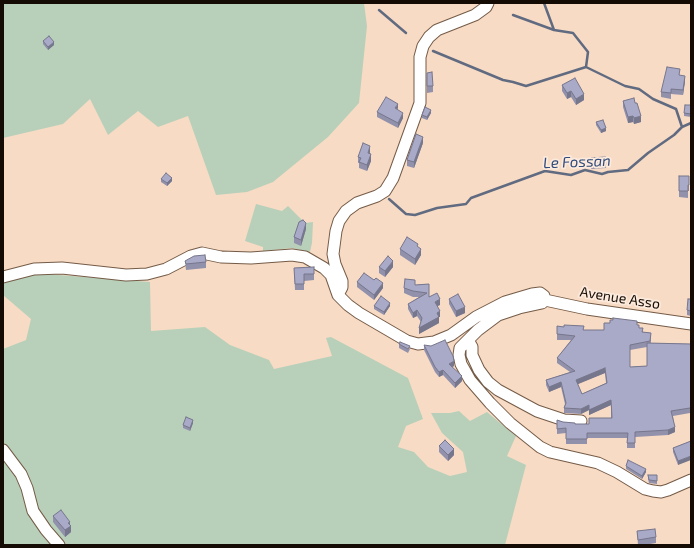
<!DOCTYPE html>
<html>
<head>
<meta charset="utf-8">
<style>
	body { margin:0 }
	#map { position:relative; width:694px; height:548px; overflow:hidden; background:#f8dbc4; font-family:"Exo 2",sans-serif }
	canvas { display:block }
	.frame { position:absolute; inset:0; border:4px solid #140b04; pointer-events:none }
</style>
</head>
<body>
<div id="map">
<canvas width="694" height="548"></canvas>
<div class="frame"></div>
</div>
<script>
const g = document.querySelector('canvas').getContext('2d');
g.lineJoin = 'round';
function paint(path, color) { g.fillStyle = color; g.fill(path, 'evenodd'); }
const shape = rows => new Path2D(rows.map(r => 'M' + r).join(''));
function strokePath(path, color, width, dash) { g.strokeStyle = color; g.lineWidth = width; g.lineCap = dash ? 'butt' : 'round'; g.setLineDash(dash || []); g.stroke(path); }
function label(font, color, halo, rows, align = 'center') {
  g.font = font + ' "Exo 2",sans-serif'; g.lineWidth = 3.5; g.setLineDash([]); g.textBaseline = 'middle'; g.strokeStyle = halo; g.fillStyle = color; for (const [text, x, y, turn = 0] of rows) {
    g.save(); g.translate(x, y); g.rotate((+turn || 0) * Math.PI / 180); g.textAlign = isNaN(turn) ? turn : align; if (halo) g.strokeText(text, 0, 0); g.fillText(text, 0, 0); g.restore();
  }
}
const green = shape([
	[3,3,364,3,367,26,359,103,328,137,273,182,247,192,216,195,188,116,158,127,138,111,108,135,90,99,63,124,3,138],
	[256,204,282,211,288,206,305,223,313,222,312,243,310,252,292,248,263,251,263,247,245,241],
	[33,273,150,282,151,331,205,327,230,345,269,360,274,369,332,356,326,338,331,337,408,378,423,419,406,426,398,447,414,452,428,467,450,476,467,472,463,452,442,433,431,413,450,413,459,411,470,421,487,412,516,436,507,456,526,465,505,545,3,545,3,349,26,340,31,319,3,295,3,282]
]);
const stream = shape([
	[544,3,554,30],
	[379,10,406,33],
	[513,15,554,30,573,33,588,52,586,67],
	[433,51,503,80,513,82,526,86,586,67,625,86,639,89,653,99,676,109,682,127],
	[389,199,406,214,415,215,437,208,466,204,471,198,545,171,571,175,585,170,602,174,608,172,628,170,648,153,674,135,682,127,691,123]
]);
const minor = shape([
	[3,277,34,269,62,268,126,275,147,274,166,269,191,256,202,253,221,257,251,258,292,255,305,257,324,268,331,275,338,295,348,305,359,313,407,341,418,344,434,342,451,335,476,317,505,302,532,294,540,293,544,296,545,300],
	[338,295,342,287,342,281,335,264,333,254,336,231,339,221,346,211,357,203,377,196,385,191,393,178,420,103,420,57,423,46,429,37,437,30,475,15,486,7,488,3],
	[545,300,542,303,519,308,498,315,478,330,460,348,459,355,461,364,470,380,490,403,510,423,540,447,550,452,598,463,617,472,645,489,653,491,661,492,668,490,691,480],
	[545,300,587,309,691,324],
	[468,340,472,347,472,355,479,370,488,382,498,390,537,411,564,420,581,421],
	[3,450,21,474,27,488,33,511,46,530,59,545]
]);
const wall = shape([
	[43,41,54,45,48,50,43,44],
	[427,73,433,86,433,92,427,93],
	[680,75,685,81,683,95,671,94,671,99,661,97,661,92],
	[562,85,584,100,576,105,571,97,567,99,562,91],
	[623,101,641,122,634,124,633,122,628,123,623,107],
	[691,105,691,117,684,116,684,113],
	[398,108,397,109,403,118,398,128,377,117,377,112],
	[431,113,427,120,422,118,422,115],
	[596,122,606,131,601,133,596,125],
	[423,143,414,168,407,166,407,160],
	[370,152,370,154,371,161,367,171,359,168,359,163,358,163,358,157],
	[591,158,606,165,606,168,591,169],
	[679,176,689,176,689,191,688,191,688,198,679,197],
	[161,179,172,181,167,186,161,182],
	[306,229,301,246,294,243,294,237],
	[418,247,421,255,415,265,400,255,400,249],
	[185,261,206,262,206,268,186,270],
	[314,267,314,280,304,281,304,290,295,290,294,268],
	[379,267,393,267,385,277,379,273],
	[374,280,383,288,374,300,357,287,357,282],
	[429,284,429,297,440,305,437,306,440,317,439,317,439,323,419,334,421,322,417,316,413,318,408,309,408,304,419,297,413,297,404,293,404,288,415,285],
	[449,299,465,313,456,317,449,304],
	[691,299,691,316,687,315,687,310],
	[374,306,390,306,384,315,374,309],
	[637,325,643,332,651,333,651,343,691,344,691,416,690,413,673,416,675,432,668,435,635,437,635,448,627,448,627,438,587,438,587,444,566,444,566,433,557,434,557,420,563,422,575,424,589,424,611,418,611,405,589,415,589,410,581,414,564,413,564,408,565,404,561,387,549,392,546,385,546,380,570,372,557,363,557,358,571,340,557,340,557,326,584,330,604,330],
	[647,347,647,366,630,367,630,350],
	[605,373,606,383,582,394,577,384],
	[399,344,410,349,408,353,399,348],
	[424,345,454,366,452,367,462,381,455,388,443,375,439,377,435,372,424,350],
	[193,423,190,431,183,428,183,425],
	[691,441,678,465,673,452,673,448],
	[439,446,454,455,448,461,439,452],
	[626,466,646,472,642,479,626,469],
	[648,475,657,475,657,484,649,483,648,479],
	[53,516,70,524,71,532,65,537,53,522],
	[637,531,656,537,656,543,644,545,638,545]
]);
const shadedWall = shape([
	[54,42,54,45,48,50,48,47],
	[685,76,685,81,683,95,683,90],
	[571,91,571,97,567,99,567,93],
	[584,94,584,100,576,105,576,99],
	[398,104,398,108,395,113,395,108],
	[431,110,431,113,427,120,427,117],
	[403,113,403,118,398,128,398,123],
	[633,116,633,122,628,123,628,117],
	[641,116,641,122,634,124,634,118],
	[606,128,606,131,601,133,601,130],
	[423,137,423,143,414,168,414,162],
	[370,146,370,152,368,160,368,153],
	[371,154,371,161,367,171,367,165],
	[172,178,172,181,167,186,167,183],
	[306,223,306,229,301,246,301,240],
	[421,249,421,255,415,265,415,259],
	[393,261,393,267,385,277,385,271],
	[383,283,383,288,374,300,374,295],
	[440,299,440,305,435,307,435,302],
	[390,303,390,306,384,315,384,312],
	[465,307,465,313,456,317,456,311],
	[417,310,417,316,413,318,413,313],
	[440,311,440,317,439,317,439,323,419,334,419,328,437,313],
	[454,361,454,366,449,369,449,364],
	[605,368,605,373,576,385,576,380],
	[443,370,443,375,439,377,439,372],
	[462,376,462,381,455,388,455,383],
	[561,382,561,387,549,392,549,387],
	[611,400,611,405,589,415,589,410,581,414,581,409,589,405],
	[193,420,193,423,190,431,190,428],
	[675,427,675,432,668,435,668,430],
	[454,449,454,455,448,461,448,455],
	[691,456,691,460,678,465,678,461],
	[646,469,646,472,642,479,642,476],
	[70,522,70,527,71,526,71,532,65,537,65,530,68,523]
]);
const building = shape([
	[49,36,54,42,48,47,43,41,49,36],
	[667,67,680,69,679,75,685,76,683,90,671,89,671,93,661,92,667,67],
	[432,72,433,86,427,86,427,73,432,72],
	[575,78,584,94,576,99,571,91,567,93,562,85,575,78],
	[386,97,398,104,395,108,403,113,398,123,377,112,386,97],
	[634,98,635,103,637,103,641,116,634,118,633,116,628,117,623,101,634,98],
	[685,105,691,105,691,114,684,113,685,105],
	[425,107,431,110,427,117,422,115,425,107],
	[603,120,606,128,601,130,596,122,603,120],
	[416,134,423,137,414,162,407,160,416,134],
	[363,143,370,146,368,153,371,154,367,165,359,162,361,158,358,157,363,143],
	[605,157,606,165,591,166,591,158,605,157],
	[166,173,172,178,167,183,161,179,166,173],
	[679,176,689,176,689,185,688,185,688,191,679,191,679,176],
	[303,220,306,223,301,240,294,237,299,222,303,220],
	[407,237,418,244,417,246,421,249,415,259,400,249,407,237],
	[205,255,206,262,186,264,185,261,194,256,205,255],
	[388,256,393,261,385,271,379,267,388,256],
	[314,267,314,274,304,274,304,284,295,284,294,268,314,267],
	[364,273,374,280,376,278,383,283,374,295,357,282,364,273],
	[405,279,415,280,415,285,429,284,429,297,437,293,440,299,435,302,440,311,437,313,439,317,419,328,422,318,417,310,413,313,408,304,427,293,413,291,404,288,405,279],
	[458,294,465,307,456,311,449,299,458,294],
	[381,296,390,303,384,312,374,306,381,296],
	[688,299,691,299,691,311,687,310,688,299],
	[613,318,637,321,637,325,639,325,639,328,643,328,642,332,651,333,650,341,630,345,630,367,647,366,647,343,691,344,691,410,690,408,671,411,675,427,668,430,635,432,635,443,627,443,628,433,587,433,587,439,566,439,566,428,557,429,557,420,563,422,575,423,575,424,589,424,589,418,612,418,611,400,589,410,589,405,581,409,564,408,566,403,561,382,549,387,546,380,575,371,557,358,575,336,557,334,557,326,564,327,564,325,584,326,583,330,604,330,604,323,610,323,610,320,613,320,613,318],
	[605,368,607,383,582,394,576,380,605,368],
	[445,340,453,356,454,361,449,364,462,376,455,383,443,370,439,372,435,367,424,345,431,346,445,340],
	[400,342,410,346,408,349,399,344,400,342],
	[186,417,193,420,190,428,183,425,186,417],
	[445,440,454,449,448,455,439,446,445,440],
	[691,441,691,456,678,461,673,448,691,441],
	[628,460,646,469,642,476,626,466,628,460],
	[648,475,657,475,657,481,649,480,648,475],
	[61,510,70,522,68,523,71,526,65,530,53,516,61,510],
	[655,529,656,537,638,540,637,531,655,529]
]);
const streetNames = [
	["Avenue Asso",620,298,9]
];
const waterNames = [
	["Le Fossan",577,162,-2]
];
paint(green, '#b8d0b9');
strokePath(stream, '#606b81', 2.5);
strokePath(minor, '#745b47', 13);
strokePath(minor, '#fff', 11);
paint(wall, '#9191ac');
paint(shadedWall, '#76768c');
paint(building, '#a9a9c8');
strokePath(building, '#76768c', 1);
label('14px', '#140b04', '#fceadd', streetNames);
label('italic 15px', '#314c7c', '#fceadd', waterNames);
</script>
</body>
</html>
